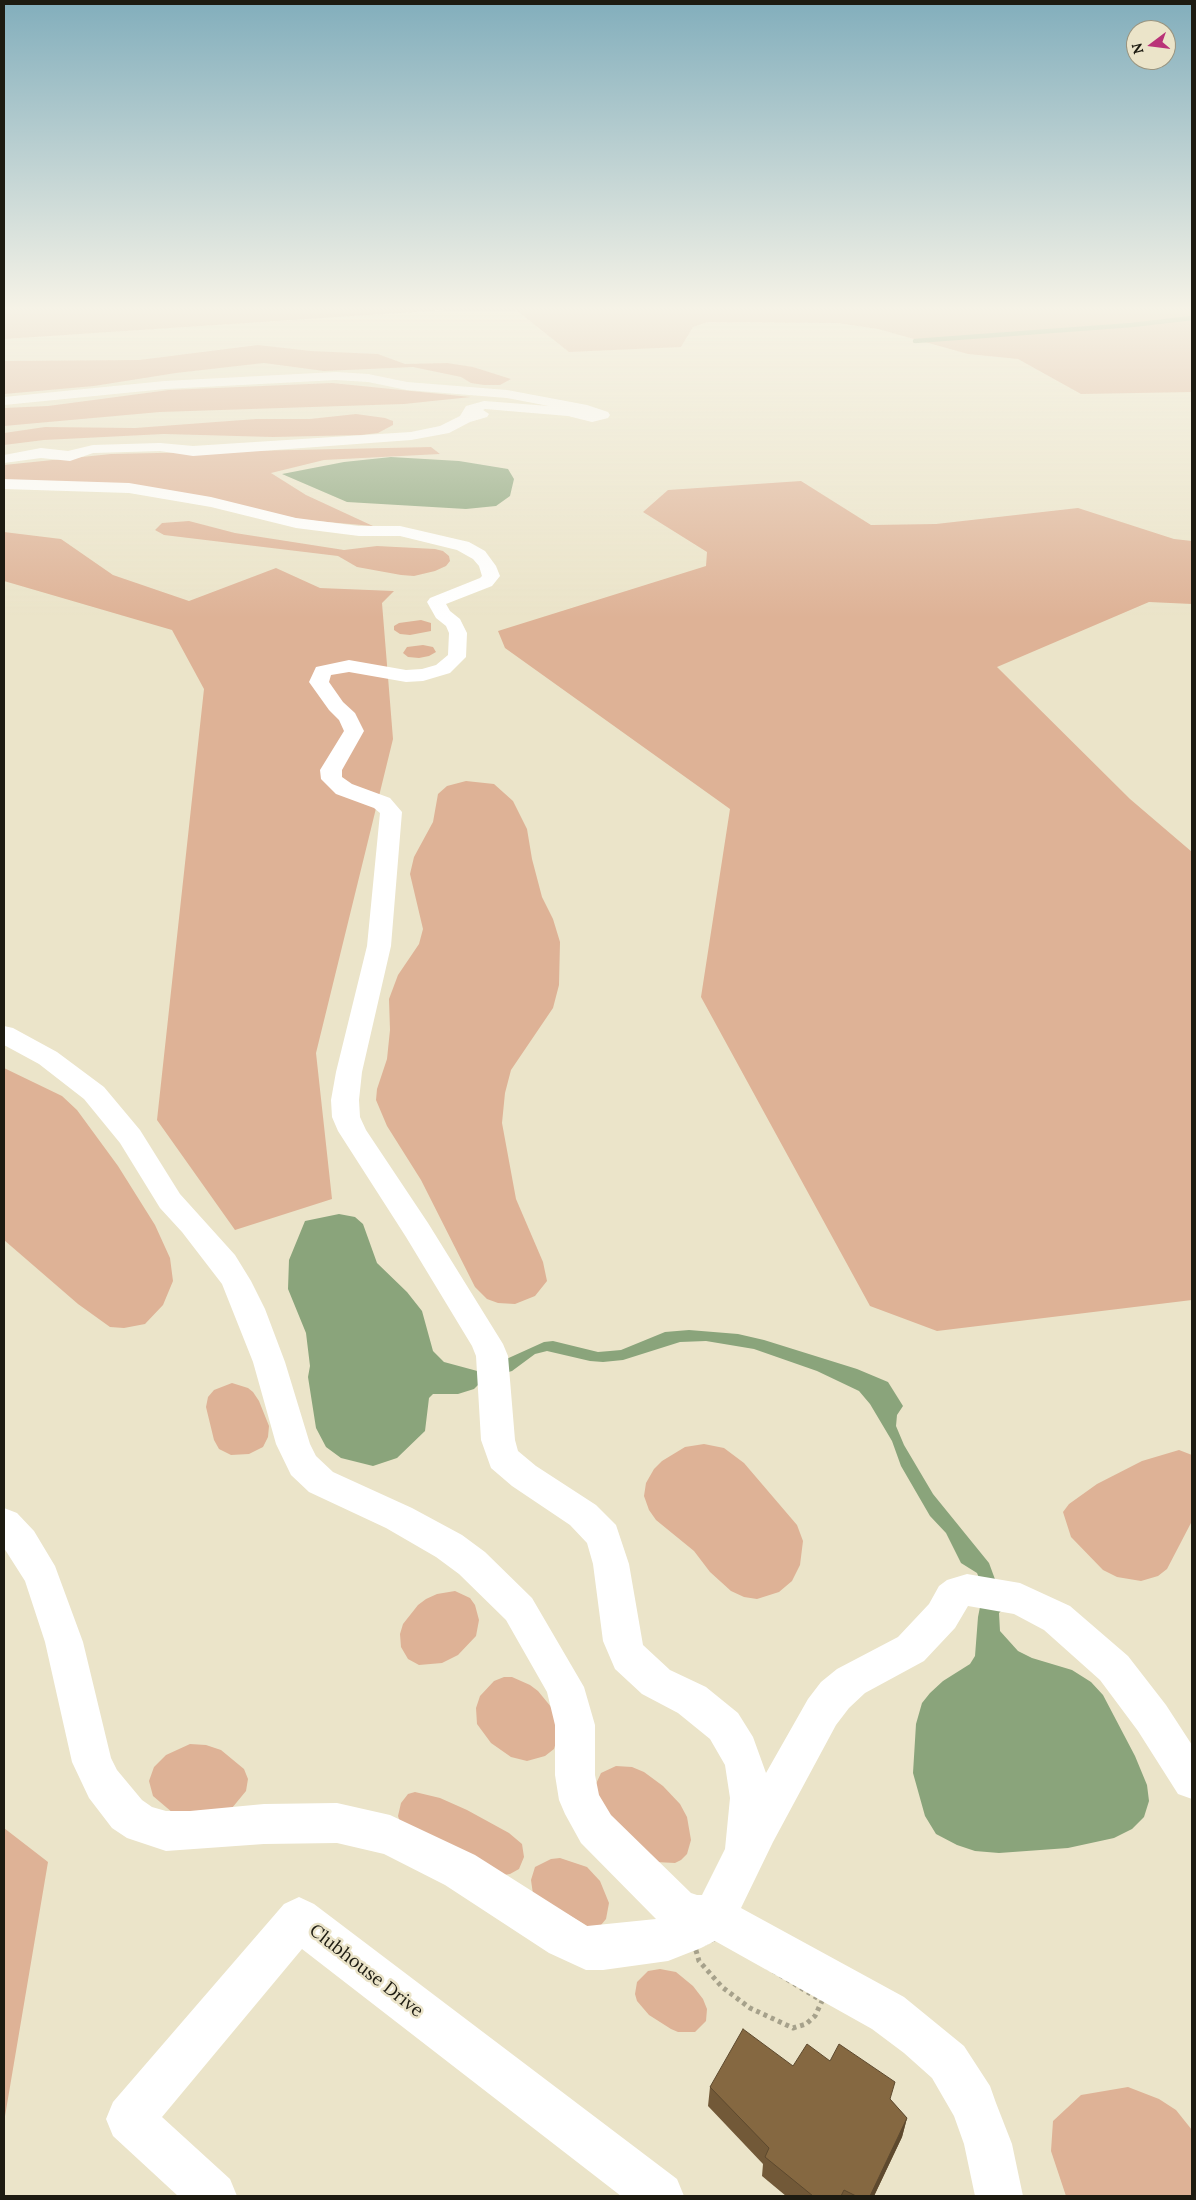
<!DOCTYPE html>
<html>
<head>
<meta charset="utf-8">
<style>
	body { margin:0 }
	#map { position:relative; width:1196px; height:2200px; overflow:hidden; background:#ebe4c9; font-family:Lora,serif }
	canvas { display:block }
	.frame { position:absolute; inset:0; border:5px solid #1d1b11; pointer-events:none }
	.north { position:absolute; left:1126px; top:20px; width:50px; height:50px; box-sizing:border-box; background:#ebe4c9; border:1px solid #99947f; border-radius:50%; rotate:255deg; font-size:14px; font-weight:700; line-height:20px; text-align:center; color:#1d1b11 }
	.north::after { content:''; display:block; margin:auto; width:18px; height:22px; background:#b93378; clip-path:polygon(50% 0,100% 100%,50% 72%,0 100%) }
</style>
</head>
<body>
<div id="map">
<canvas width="1196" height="2200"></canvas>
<div class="frame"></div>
<div class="north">N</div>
</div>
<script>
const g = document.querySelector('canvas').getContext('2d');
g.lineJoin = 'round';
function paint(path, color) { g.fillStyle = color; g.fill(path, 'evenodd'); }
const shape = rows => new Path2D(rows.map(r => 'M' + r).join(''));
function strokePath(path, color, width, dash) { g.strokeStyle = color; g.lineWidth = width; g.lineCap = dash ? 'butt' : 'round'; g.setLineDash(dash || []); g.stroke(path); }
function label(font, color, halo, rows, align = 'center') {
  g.font = font + ' Lora,serif'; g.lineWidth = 5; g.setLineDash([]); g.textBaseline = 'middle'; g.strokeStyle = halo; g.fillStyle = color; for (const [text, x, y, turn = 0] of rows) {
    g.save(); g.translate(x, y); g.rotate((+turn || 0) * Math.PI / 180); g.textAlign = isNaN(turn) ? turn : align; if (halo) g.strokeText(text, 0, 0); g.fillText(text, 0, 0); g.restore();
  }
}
const green = shape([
	[4,310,444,310,4,339],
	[516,310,1192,310,1192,392,1081,394,1018,359,968,354,878,329,837,323,708,322,693,327,681,347,569,352],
	[258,345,311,351,378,354,405,364,447,363,473,367,511,379,500,385,484,385,471,383,461,377,413,367,324,371,264,363,176,373,94,386,4,394,4,361,139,360],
	[332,383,471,397,404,404,160,412,4,426,4,408,48,406,169,390],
	[356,414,385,418,393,421,393,425,378,433,361,435,273,437,164,434,44,440,4,445,4,433,45,427,135,428,256,419,310,419],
	[431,447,440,454,324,460,271,473,306,495,373,526,304,520,121,484,4,483,4,465,111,454],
	[801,481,871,525,936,524,1078,508,1174,539,1192,541,1192,604,1149,602,997,667,1130,799,1192,852,1192,1300,937,1331,870,1306,701,997,730,809,505,648,498,631,706,566,707,552,643,512,668,490],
	[189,521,235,533,344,550,377,546,435,549,443,551,449,556,450,561,446,566,435,571,414,576,401,575,357,567,338,556,164,535,155,530,162,523],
	[4,532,61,539,113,575,189,601,276,568,320,588,394,591,382,603,393,739,316,1053,332,1199,235,1230,157,1120,204,689,172,630,4,581],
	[421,620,431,623,431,631,410,635,400,634,394,630,394,626,399,623],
	[423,645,433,647,436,652,429,656,419,658,408,657,403,653,407,647],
	[466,781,494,784,513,801,527,829,532,859,542,897,553,919,560,942,559,985,553,1008,511,1070,505,1093,502,1123,516,1199,543,1262,547,1281,535,1296,515,1304,498,1303,487,1299,475,1287,421,1180,387,1126,376,1100,377,1089,387,1059,390,1030,389,999,398,975,419,944,423,929,410,874,414,857,433,822,438,794,447,786],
	[4,1068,62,1096,77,1110,118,1166,155,1225,170,1258,173,1281,163,1305,145,1324,124,1328,110,1327,78,1304,4,1240],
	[232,1383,248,1388,253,1392,259,1401,269,1426,268,1437,263,1447,249,1454,231,1455,219,1449,214,1440,206,1407,208,1397,214,1390],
	[704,1444,724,1448,744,1463,797,1525,803,1541,800,1565,792,1581,779,1592,757,1599,744,1597,731,1591,710,1572,694,1551,656,1520,649,1510,644,1496,646,1483,654,1469,662,1461,685,1447],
	[1179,1450,1192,1455,1192,1521,1167,1569,1158,1576,1141,1581,1117,1577,1103,1570,1071,1537,1063,1512,1069,1504,1097,1484,1142,1461],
	[455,1591,470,1598,475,1605,479,1620,476,1636,458,1655,442,1663,419,1665,408,1659,401,1647,400,1634,403,1624,418,1605,426,1599,437,1594],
	[504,1677,512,1677,530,1685,538,1691,556,1713,557,1739,554,1749,545,1756,527,1761,511,1757,491,1743,477,1724,476,1708,480,1696,494,1681],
	[190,1744,206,1745,221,1750,244,1769,248,1779,246,1791,232,1808,173,1813,153,1796,149,1781,154,1767,166,1755],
	[616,1766,632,1767,644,1772,663,1786,680,1804,687,1817,691,1840,687,1854,681,1860,675,1863,656,1862,601,1810,595,1786,601,1773],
	[415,1792,440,1798,467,1810,509,1833,522,1844,524,1857,519,1869,510,1874,498,1876,400,1822,398,1816,401,1803,408,1794],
	[4,1828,48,1862,4,2122],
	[560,1858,587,1867,600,1881,609,1903,606,1919,601,1925,589,1927,533,1894,531,1880,535,1867,551,1859],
	[660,1969,676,1972,693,1986,703,1999,707,2009,706,2021,695,2032,678,2032,671,2029,649,2015,637,2001,635,1994,637,1982,648,1971],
	[1128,2087,1159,2099,1176,2110,1192,2130,1192,2196,1066,2196,1051,2151,1053,2121,1081,2095]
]);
const water = shape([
	[391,457,459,461,508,469,514,479,510,496,496,506,466,509,347,502,282,474,344,462],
	[339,1214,355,1217,363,1224,377,1263,407,1292,422,1311,433,1351,444,1362,481,1372,478,1385,474,1389,458,1394,433,1394,429,1398,425,1431,397,1458,373,1466,341,1458,326,1447,316,1428,308,1377,310,1366,306,1333,288,1289,289,1260,305,1221],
	[689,1330,738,1334,764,1340,857,1369,888,1382,903,1406,897,1415,896,1426,904,1445,933,1494,989,1563,996,1582,984,1590,977,1573,961,1563,946,1533,930,1516,901,1466,892,1441,870,1404,859,1391,817,1371,754,1349,706,1341,680,1342,623,1360,603,1362,590,1361,547,1351,535,1354,512,1371,502,1374,502,1361,544,1342,553,1341,598,1352,610,1351,621,1350,665,1332],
	[981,1602,1005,1607,999,1613,1000,1631,1018,1651,1032,1658,1072,1670,1091,1682,1103,1695,1135,1756,1147,1785,1149,1801,1144,1817,1132,1829,1114,1838,1068,1848,999,1853,975,1851,957,1845,936,1834,925,1816,913,1773,916,1724,922,1703,930,1693,943,1681,970,1664,975,1656,978,1617]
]);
const stream = shape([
	[915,341,1132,325,1192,318]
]);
const path = shape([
	[719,1937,822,2001,815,2016,806,2024,793,2028,750,2008,722,1987,699,1961,695,1947,719,1937]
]);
const minor = shape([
	[336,372,368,374,407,382,507,390,587,405,608,412,610,415,608,418,592,422,568,416,485,409,483,410,489,414,487,417,470,422,449,433,411,440,193,456,160,451,93,453,70,461,41,458,4,463,4,455,41,448,68,451,93,445,160,443,193,446,411,432,440,426,460,416,466,406,484,401,549,406,507,398,407,390,368,382,336,380,165,389,4,405,4,397,165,381,336,372],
	[4,479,129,483,211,497,296,518,359,526,400,526,469,542,485,551,496,566,500,576,492,586,446,604,450,611,460,619,467,633,466,657,450,673,423,681,406,682,349,672,331,675,329,682,343,702,355,713,364,731,342,770,342,777,352,784,390,798,402,812,391,946,362,1072,359,1100,360,1117,366,1130,428,1223,503,1344,508,1356,515,1440,518,1451,536,1466,596,1505,616,1525,629,1564,643,1645,670,1670,706,1687,738,1713,753,1737,766,1773,808,1699,821,1682,837,1669,898,1637,929,1604,939,1586,947,1580,967,1574,1020,1583,1070,1606,1128,1656,1166,1705,1192,1745,1192,1799,1178,1794,1138,1731,1100,1680,1044,1630,1014,1614,968,1606,955,1628,924,1661,865,1693,849,1708,836,1725,773,1842,741,1908,904,1997,964,2046,990,2086,996,2103,1012,2144,1023,2196,975,2196,964,2144,954,2116,932,2078,904,2053,872,2029,715,1941,701,1948,668,1961,603,1970,586,1970,549,1953,445,1885,384,1854,337,1843,264,1844,166,1851,127,1838,112,1828,89,1798,72,1762,45,1642,25,1581,4,1548,4,1508,17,1513,34,1531,55,1566,83,1642,111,1758,117,1770,142,1800,152,1807,166,1811,190,1811,264,1804,337,1803,390,1815,475,1855,587,1926,656,1919,581,1843,565,1814,559,1800,555,1775,555,1725,547,1692,506,1620,459,1574,436,1557,386,1528,309,1492,291,1475,276,1444,253,1362,222,1284,182,1232,160,1208,120,1143,84,1099,39,1064,4,1045,4,1026,13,1028,57,1052,104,1087,140,1130,180,1194,235,1255,251,1281,265,1309,285,1362,310,1444,316,1456,333,1472,412,1508,462,1535,485,1552,532,1598,584,1687,595,1725,595,1775,599,1795,611,1815,691,1893,697,1895,702,1895,725,1849,730,1798,725,1765,710,1739,678,1713,642,1694,615,1669,603,1641,593,1564,587,1543,570,1525,512,1486,491,1468,481,1440,476,1356,472,1346,406,1237,338,1131,332,1117,331,1100,336,1072,367,946,380,813,374,808,336,794,321,779,320,770,344,731,339,720,329,710,309,682,316,667,349,660,406,670,422,669,436,665,448,655,449,633,446,626,436,618,427,602,430,598,480,578,482,576,479,566,473,559,457,550,400,536,359,536,296,528,211,507,129,493,4,489,4,479],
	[299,1897,314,1904,677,2179,684,2196,621,2196,302,1949,162,2117,230,2179,237,2196,178,2196,113,2136,106,2119,113,2102,284,1904,299,1897]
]);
const wall = shape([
	[793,2066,890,2099,907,2118,902,2137,874,2196,786,2196,762,2176,763,2164,708,2106,710,2087]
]);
const shadedWall = shape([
	[907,2118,902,2137,874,2196,870,2196]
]);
const building = shape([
	[743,2029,793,2066,807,2044,830,2061,839,2044,895,2082,890,2099,907,2118,870,2196,856,2196,844,2190,841,2196,813,2196,765,2157,769,2148,710,2087,743,2029]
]);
const nearStreetnames = [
	["Clubhouse Drive",366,1971,38]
];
paint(green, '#deb296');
paint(water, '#8aa47b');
strokePath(stream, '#8aa47b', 4.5);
strokePath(path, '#a6a18b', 5, [4, 4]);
paint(minor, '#fff');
paint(wall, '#725938');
paint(shadedWall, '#5d492e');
paint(building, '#856841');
strokePath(building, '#5d492e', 1);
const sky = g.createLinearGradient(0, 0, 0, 618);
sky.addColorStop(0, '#82aebc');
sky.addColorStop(0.5, '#f6f3e7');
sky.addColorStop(1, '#f6f3e700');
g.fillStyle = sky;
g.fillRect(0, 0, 1196, 618);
label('18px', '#1d1b11', '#ebe4c9', nearStreetnames);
</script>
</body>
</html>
